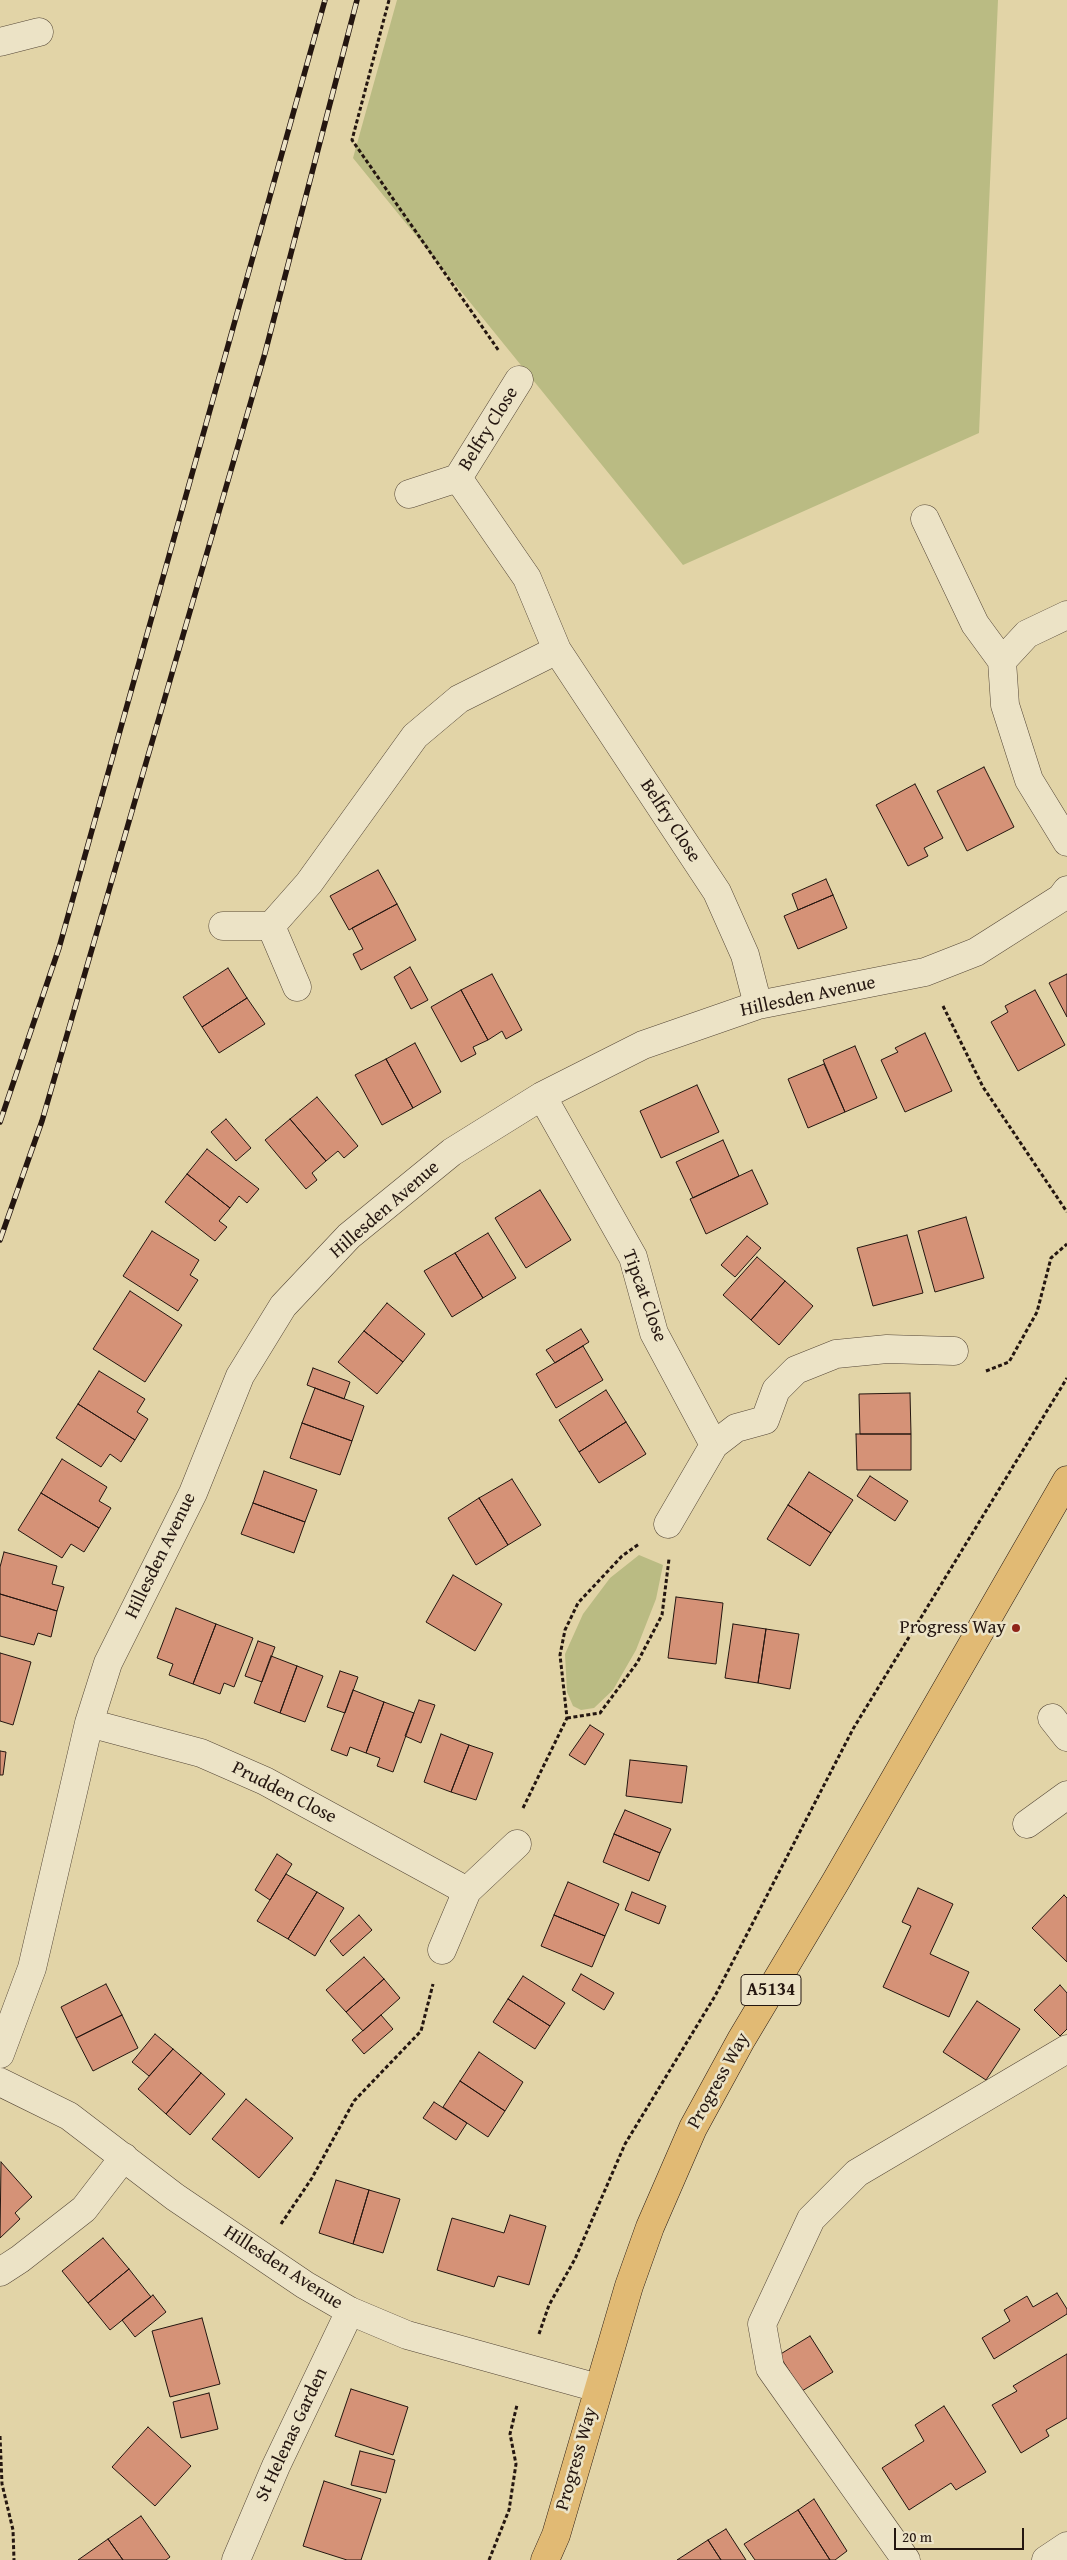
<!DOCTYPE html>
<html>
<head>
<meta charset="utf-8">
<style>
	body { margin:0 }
	#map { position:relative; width:1067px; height:2560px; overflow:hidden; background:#e2d4a7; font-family:"Gentium Book Plus",serif }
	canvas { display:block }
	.scale { position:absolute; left:894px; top:2528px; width:130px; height:22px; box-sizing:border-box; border:2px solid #241610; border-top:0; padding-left:6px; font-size:15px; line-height:18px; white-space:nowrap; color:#241610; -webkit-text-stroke:4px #ece3c6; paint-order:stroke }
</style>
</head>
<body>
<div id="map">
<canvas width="1067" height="2560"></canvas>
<div class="scale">20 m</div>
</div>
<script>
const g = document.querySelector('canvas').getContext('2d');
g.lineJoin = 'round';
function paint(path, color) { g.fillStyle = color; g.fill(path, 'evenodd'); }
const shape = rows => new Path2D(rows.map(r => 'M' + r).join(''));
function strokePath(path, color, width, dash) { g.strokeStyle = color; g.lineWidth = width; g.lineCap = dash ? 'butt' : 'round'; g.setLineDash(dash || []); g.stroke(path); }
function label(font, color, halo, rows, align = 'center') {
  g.font = font + ' "Gentium Book Plus",serif'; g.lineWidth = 5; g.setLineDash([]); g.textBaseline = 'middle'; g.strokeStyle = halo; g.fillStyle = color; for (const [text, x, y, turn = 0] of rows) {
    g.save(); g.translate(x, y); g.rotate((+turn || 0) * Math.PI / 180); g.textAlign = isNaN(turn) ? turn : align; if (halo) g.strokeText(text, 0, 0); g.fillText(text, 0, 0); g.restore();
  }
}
const green = shape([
	[397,0,998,0,979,433,683,565,353,158],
	[639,1555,663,1565,656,1599,636,1650,613,1690,594,1708,581,1710,573,1706,567,1692,565,1654,583,1614,610,1578]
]);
const building = shape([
	[984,767,1014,827,967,851,937,791,984,767],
	[915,784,943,838,924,848,928,856,908,866,876,805,915,784],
	[378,870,397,904,349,930,330,896,378,870],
	[826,879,833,895,798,910,792,894,826,879],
	[833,895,847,928,798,949,784,916,833,895],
	[397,904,416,940,361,970,353,954,363,949,352,928,397,904],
	[410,967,428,1000,411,1009,394,977,410,967],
	[228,968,247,998,202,1027,183,997,228,968],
	[492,974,522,1030,506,1039,502,1031,488,1040,461,990,492,974],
	[1067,974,1067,1017,1049,983,1067,974],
	[461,990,488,1040,473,1047,476,1054,461,1062,431,1007,461,990],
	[1035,990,1065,1045,1018,1071,991,1022,1008,1012,1005,1006,1035,990],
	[247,998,265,1024,219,1053,202,1027,247,998],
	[925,1033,952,1091,905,1112,881,1060,898,1052,895,1048,925,1033],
	[415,1043,441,1092,413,1108,386,1059,415,1043],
	[855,1046,877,1098,845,1112,823,1060,855,1046],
	[386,1059,413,1108,382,1125,355,1075,386,1059],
	[824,1064,845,1112,808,1128,788,1079,824,1064],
	[697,1085,719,1132,661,1158,640,1111,697,1085],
	[317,1097,358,1146,344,1158,338,1151,326,1161,290,1119,317,1097],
	[226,1119,251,1148,236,1161,211,1132,226,1119],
	[290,1119,326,1161,312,1173,317,1180,306,1189,265,1140,290,1119],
	[723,1140,739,1176,693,1198,676,1162,723,1140],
	[207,1149,259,1189,247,1203,239,1196,230,1208,187,1174,207,1149],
	[752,1170,768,1204,706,1234,690,1199,752,1170],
	[187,1174,230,1208,219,1221,227,1227,215,1241,165,1202,187,1174],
	[540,1190,571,1240,526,1268,495,1218,540,1190],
	[966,1217,984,1278,935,1292,918,1231,966,1217],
	[152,1231,199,1260,190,1275,198,1280,178,1311,123,1276,152,1231],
	[488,1233,516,1278,483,1298,455,1253,488,1233],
	[907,1235,923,1293,873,1306,857,1248,907,1235],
	[747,1236,761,1248,735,1277,721,1265,747,1236],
	[455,1253,483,1298,452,1317,424,1271,455,1253],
	[757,1257,785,1281,751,1320,723,1295,757,1257],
	[785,1281,813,1306,779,1345,751,1320,785,1281],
	[130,1291,182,1325,145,1382,93,1349,130,1291],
	[387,1303,425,1334,403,1362,364,1331,387,1303],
	[581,1329,589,1342,555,1363,546,1350,581,1329],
	[364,1331,403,1362,377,1394,338,1362,364,1331],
	[583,1346,603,1380,556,1408,536,1374,583,1346],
	[313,1368,350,1382,344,1399,307,1385,313,1368],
	[99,1371,145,1399,137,1412,148,1419,135,1440,78,1404,99,1371],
	[315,1388,364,1406,352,1441,302,1423,315,1388],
	[606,1390,626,1422,579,1452,559,1420,606,1390],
	[910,1393,911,1434,860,1434,859,1394,910,1393],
	[78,1404,135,1440,121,1462,110,1454,101,1467,56,1438,78,1404],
	[626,1422,646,1454,599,1483,579,1452,626,1422],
	[302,1423,352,1441,340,1475,290,1458,302,1423],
	[856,1434,911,1434,911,1470,857,1470,856,1434],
	[62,1459,107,1487,99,1501,111,1508,99,1528,41,1493,62,1459],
	[264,1471,317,1490,305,1522,253,1503,264,1471],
	[809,1472,853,1500,831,1533,788,1505,809,1472],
	[870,1476,908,1501,895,1521,857,1496,870,1476],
	[512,1479,541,1525,508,1545,479,1498,512,1479],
	[41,1493,99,1528,84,1552,71,1544,62,1558,18,1530,41,1493],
	[479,1498,508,1545,476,1565,448,1518,479,1498],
	[253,1503,305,1522,294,1553,241,1534,253,1503],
	[788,1505,831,1533,810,1566,767,1539,788,1505],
	[4,1552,57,1566,52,1584,64,1587,57,1611,0,1594,0,1567,4,1552],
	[453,1575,502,1604,475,1651,426,1622,453,1575],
	[0,1594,57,1611,51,1637,38,1633,34,1645,0,1636,0,1594],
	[676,1597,723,1603,716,1664,668,1658,676,1597],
	[176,1608,216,1624,193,1684,169,1675,173,1664,157,1658,176,1608],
	[216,1624,253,1638,234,1687,224,1683,220,1694,193,1684,216,1624],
	[733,1624,766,1629,758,1683,725,1678,733,1624],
	[766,1629,799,1634,790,1689,758,1683,766,1629],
	[258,1641,275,1647,262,1682,245,1676,258,1641],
	[0,1653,31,1662,13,1725,0,1721,0,1653],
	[271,1656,297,1666,280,1713,254,1703,271,1656],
	[297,1666,323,1676,305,1722,280,1713,297,1666],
	[340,1671,358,1677,345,1713,327,1707,340,1671],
	[353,1690,384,1702,366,1753,350,1747,347,1756,331,1750,353,1690],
	[419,1700,435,1705,421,1743,405,1736,419,1700],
	[384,1702,414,1713,393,1772,377,1766,380,1758,366,1753,384,1702],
	[590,1725,604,1734,585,1765,569,1755,590,1725],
	[441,1734,469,1745,451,1792,424,1782,441,1734],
	[469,1745,493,1753,476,1800,451,1792,469,1745],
	[0,1751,6,1752,3,1775,0,1775,0,1751],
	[630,1760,687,1766,682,1803,626,1796,630,1760],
	[625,1810,671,1829,660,1853,614,1834,625,1810],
	[614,1834,660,1853,649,1881,603,1862,614,1834],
	[277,1854,292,1864,270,1900,255,1890,277,1854],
	[286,1874,317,1892,288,1939,257,1921,286,1874],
	[568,1882,619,1904,605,1936,554,1915,568,1882],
	[918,1888,953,1904,930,1954,969,1972,949,2017,883,1987,911,1926,902,1922,918,1888],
	[317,1892,344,1908,315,1956,288,1939,317,1892],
	[632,1892,666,1906,659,1924,625,1910,632,1892],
	[1064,1895,1067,1898,1067,1962,1032,1928,1064,1895],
	[359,1915,372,1930,343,1956,330,1941,359,1915],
	[554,1915,605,1936,592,1967,541,1946,554,1915],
	[364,1957,384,1979,346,2012,326,1990,364,1957],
	[581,1974,614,1993,604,2010,572,1990,581,1974],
	[523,1976,565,2003,550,2026,508,1999,523,1976],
	[384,1979,400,1998,363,2031,346,2012,384,1979],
	[106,1984,122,2015,76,2038,61,2007,106,1984],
	[1060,1985,1067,1993,1067,2029,1060,2036,1034,2010,1060,1985],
	[508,1999,550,2026,535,2049,493,2022,508,1999],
	[977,2001,1020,2029,986,2080,943,2052,977,2001],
	[122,2015,138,2048,93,2071,76,2038,122,2015],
	[381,2015,393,2029,364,2054,352,2040,381,2015],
	[155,2034,173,2049,149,2076,132,2062,155,2034],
	[173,2049,201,2073,166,2114,138,2089,173,2049],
	[479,2052,523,2082,505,2111,460,2081,479,2052],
	[201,2073,225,2094,190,2135,166,2114,201,2073],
	[460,2081,505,2111,488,2137,443,2107,460,2081],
	[246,2099,293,2138,259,2178,212,2139,246,2099],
	[434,2102,467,2123,456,2140,423,2118,434,2102],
	[1,2162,32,2197,15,2213,20,2219,0,2238,1,2162],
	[336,2180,369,2190,353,2244,319,2233,336,2180],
	[369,2190,400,2199,383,2253,353,2244,369,2190],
	[510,2215,546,2226,529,2285,498,2276,494,2287,437,2270,452,2218,504,2233,510,2215],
	[103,2238,129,2269,88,2303,62,2271,103,2238],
	[129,2269,151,2297,110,2330,88,2303,129,2269],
	[1057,2293,1067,2309,1067,2314,994,2359,982,2338,1010,2321,1004,2310,1027,2296,1033,2307,1057,2293],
	[153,2295,166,2312,135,2337,122,2320,153,2295],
	[202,2318,220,2384,170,2397,152,2331,202,2318],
	[810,2336,833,2372,802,2391,779,2355,810,2336],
	[1067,2354,1067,2418,1046,2430,1049,2436,1021,2453,992,2405,1017,2391,1013,2386,1067,2354],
	[351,2389,408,2407,393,2455,335,2436,351,2389],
	[209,2393,218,2429,181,2438,173,2402,209,2393],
	[944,2406,986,2472,956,2490,951,2483,909,2510,882,2468,924,2441,915,2425,944,2406],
	[148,2427,191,2466,155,2506,112,2467,148,2427],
	[360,2451,395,2460,386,2493,351,2485,360,2451],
	[324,2481,381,2499,361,2560,347,2560,303,2546,324,2481],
	[814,2499,847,2551,835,2560,830,2560,798,2510,814,2499],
	[798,2510,830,2560,755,2560,744,2544,798,2510],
	[141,2516,170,2557,166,2560,123,2560,108,2539,141,2516],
	[726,2529,746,2560,721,2560,708,2540,726,2529],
	[108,2539,123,2560,78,2560,108,2539],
	[708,2540,721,2560,677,2560,708,2540]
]);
const path = shape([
	[389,0,352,140,499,351],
	[943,1006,983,1087,1067,1212],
	[986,1371,1009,1362,1037,1312,1051,1258,1067,1244],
	[567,1718,600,1713,637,1663,662,1615,669,1559],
	[523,1808,567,1718,560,1655,565,1630,578,1603,622,1556,639,1544],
	[281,2224,312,2178,354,2101,421,2031,433,1984],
	[539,2334,549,2305,575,2259,625,2144,715,1996,853,1729,1067,1378],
	[0,2436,2,2484,13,2530,14,2560],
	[489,2560,509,2510,516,2464,510,2434,517,2405]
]);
const minor = shape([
	[0,42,39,32],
	[519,380,458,478,527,578,557,650,717,892,745,955,758,1005],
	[409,494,458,478],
	[925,519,975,624,1002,661],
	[1067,615,1027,634,1002,661,1005,705,1029,780,1067,842],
	[223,926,271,926,309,883,415,736,459,699,557,650],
	[271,926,297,987],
	[542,1096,633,1257,654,1333,714,1445],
	[668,1524,714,1445,736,1428,765,1420,776,1390,796,1370,836,1354,887,1349,954,1351],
	[1052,1718,1067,1737],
	[89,1723,201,1753,265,1781,467,1891],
	[1027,1824,1067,1795],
	[442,1950,467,1891,517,1844],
	[0,2054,32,1968,89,1723,108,1663,193,1493,240,1376,283,1306,349,1236,452,1152,542,1096,643,1045,758,1005,925,972,976,952,1061,898,1067,890],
	[0,2082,69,2116,175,2197,305,2285,350,2311,407,2335,598,2388],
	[0,2272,20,2259,84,2209,124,2157],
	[236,2560,276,2466,350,2311],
	[906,2560,770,2368,762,2324,811,2219,857,2173,1067,2049],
	[1046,2560,1067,2546]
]);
const major = shape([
	[545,2560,556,2535,629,2286,650,2227,693,2128,741,2040,836,1881,1067,1480]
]);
const rail = shape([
	[0,1122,59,948,325,0],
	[0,1240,42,1121,265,353,357,0]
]);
const markers = [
	[1016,1628,5,"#8f2418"]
];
const shields = [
	[771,1990,60]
];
const shieldNames = [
	["A5134",771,1990]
];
const streetNames = [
	["Belfry Close",489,429,-58],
	["Belfry Close",670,821,57],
	["Hillesden Avenue",808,997,-12],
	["Hillesden Avenue",385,1210,-41],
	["Tipcat Close",644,1296,70],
	["Hillesden Avenue",161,1556,-64],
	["Prudden Close",284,1793,27],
	["Progress Way",719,2081,-61],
	["Hillesden Avenue",283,2268,33],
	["St Helenas Garden",292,2435,-65],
	["Progress Way",577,2459,-74]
];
const poiNames = [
	["Progress Way",1006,1628]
];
paint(green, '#babb83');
paint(building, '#d59277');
strokePath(building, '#241610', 1);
strokePath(minor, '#544636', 29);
strokePath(major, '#241610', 29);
strokePath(path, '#241610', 3, [4, 2.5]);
strokePath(minor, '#ece3c6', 28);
strokePath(major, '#e1ba74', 28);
strokePath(rail, '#241610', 5.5);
strokePath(rail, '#ece3c6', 4, [11]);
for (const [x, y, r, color] of markers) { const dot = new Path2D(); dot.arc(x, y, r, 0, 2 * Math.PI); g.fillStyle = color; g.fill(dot); strokePath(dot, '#ece3c6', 2); }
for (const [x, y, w] of shields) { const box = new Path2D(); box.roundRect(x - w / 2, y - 15.5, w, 31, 4); g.fillStyle = '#ece3c6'; g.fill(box); strokePath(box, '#241610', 1); }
label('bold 18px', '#241610', null, shieldNames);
label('19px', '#241610', '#ece3c6', streetNames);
label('19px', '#241610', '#ece3c6', poiNames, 'right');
</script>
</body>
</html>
